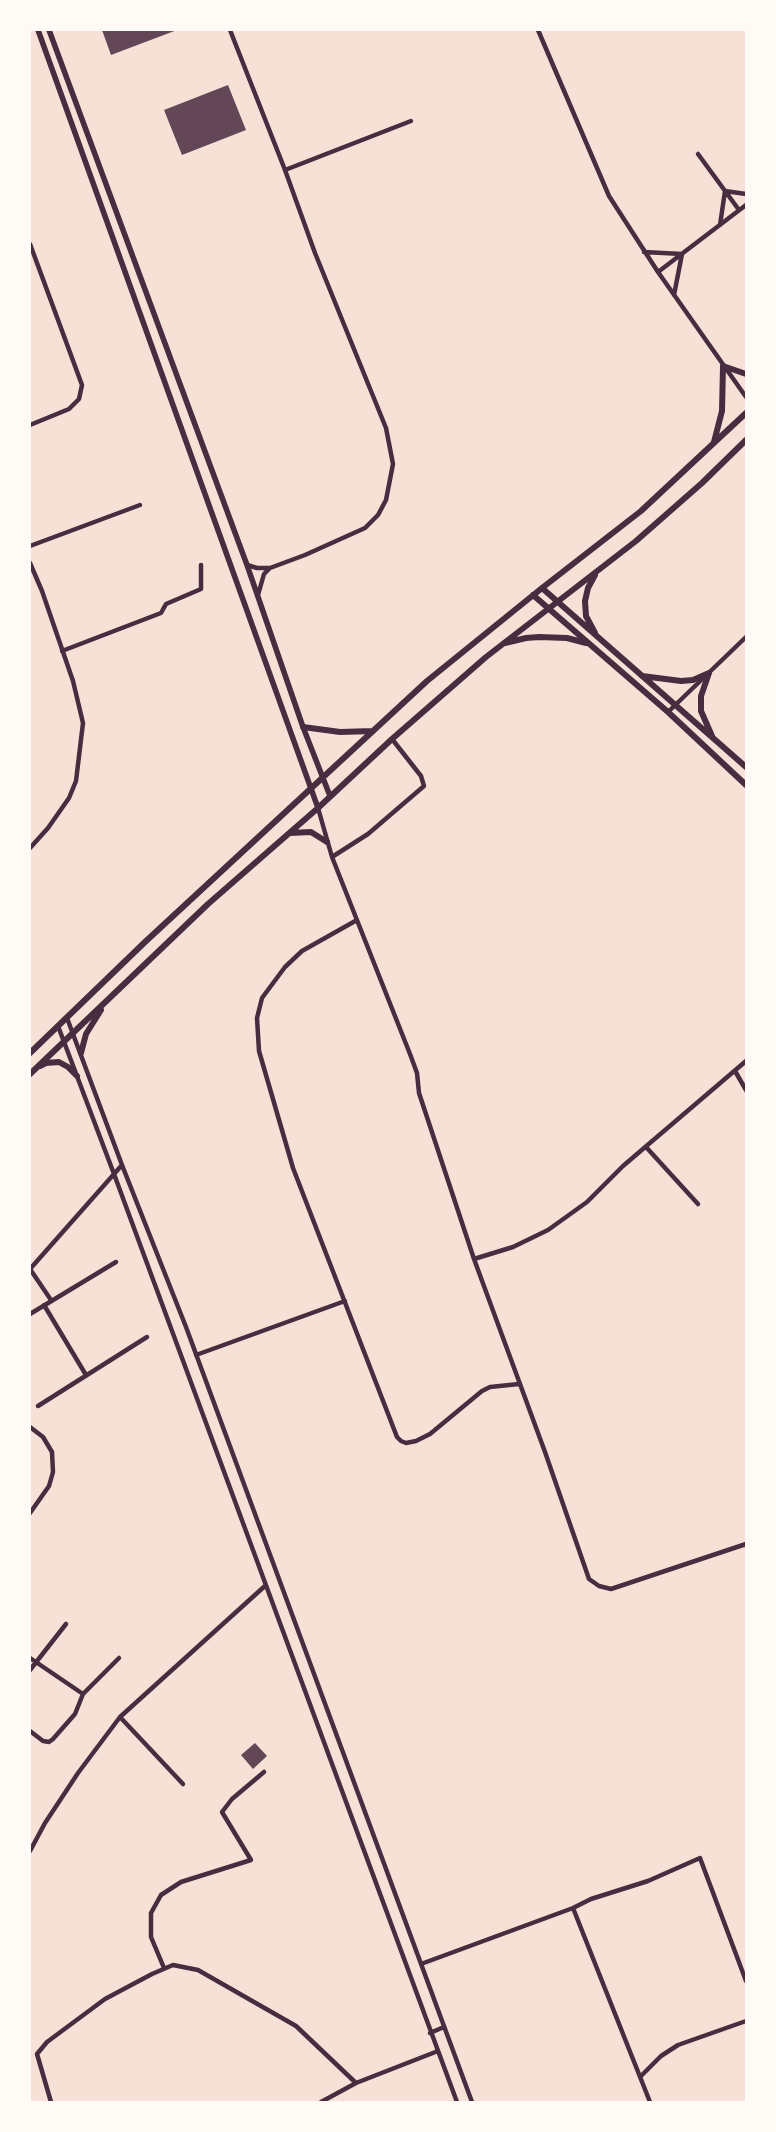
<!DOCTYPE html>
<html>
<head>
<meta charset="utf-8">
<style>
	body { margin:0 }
	#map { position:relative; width:776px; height:2132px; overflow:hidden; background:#f7e1d7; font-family:"DejaVu Sans",sans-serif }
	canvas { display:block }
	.frame { position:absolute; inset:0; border:31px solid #fffaf5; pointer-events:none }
</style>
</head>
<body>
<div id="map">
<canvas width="776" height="2132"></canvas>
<div class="frame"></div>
</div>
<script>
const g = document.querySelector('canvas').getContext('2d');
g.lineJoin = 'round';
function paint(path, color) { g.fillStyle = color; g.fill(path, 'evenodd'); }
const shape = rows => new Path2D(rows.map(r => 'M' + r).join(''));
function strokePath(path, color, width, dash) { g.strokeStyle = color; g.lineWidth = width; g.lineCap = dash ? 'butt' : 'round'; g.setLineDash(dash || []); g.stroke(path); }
const building = shape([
	[102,30,177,30,111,55],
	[228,85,246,130,182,155,164,110],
	[255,1743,267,1756,253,1769,241,1755]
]);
const minor = shape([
	[230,30,285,170,315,253,386,428,393,464,386,500,378,515,365,528,305,555,270,568,257,568,247,565],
	[538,30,609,196,658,272,746,397],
	[698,154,739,210],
	[285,170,411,121],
	[720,225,725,191,746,194],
	[30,244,82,385,79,399,69,409,30,425],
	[644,252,682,254,674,295],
	[658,272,746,205],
	[30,546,140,505],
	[30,563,42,591,73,681,83,723,76,781,69,798,48,828,30,848],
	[258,595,264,574,269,569],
	[62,651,161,613,166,604,201,589,201,565],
	[668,712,746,637],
	[318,808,332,857,410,1054,417,1073,419,1093,474,1259,545,1452,589,1579,599,1586,611,1589,746,1544],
	[332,857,368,834,424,786,421,776,392,739],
	[357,920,302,951,285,967,262,998,257,1018,259,1051,293,1168,397,1437,401,1441,406,1443,416,1441,430,1434,482,1391,490,1387,519,1384],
	[67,1018,122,1165,186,1327,472,2102],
	[58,1026,114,1174,457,2102],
	[735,1071,746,1090],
	[646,1147,698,1204],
	[474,1259,513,1247,548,1230,587,1202,623,1166,746,1061],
	[30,1269,122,1165],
	[30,1269,51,1300],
	[44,1305,86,1375],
	[30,1314,116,1262],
	[196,1355,345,1301],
	[38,1406,147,1337],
	[30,1427,43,1437,52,1452,53,1472,49,1486,30,1513],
	[30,1658,83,1694,119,1658],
	[30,1670,66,1624],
	[120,1717,183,1784],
	[30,1731,43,1741,49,1742,53,1739,75,1714,83,1694],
	[30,1851,45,1823,78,1773,120,1717,266,1585],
	[573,1908,591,1899,648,1881,700,1858,746,1981],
	[421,1964,573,1908,650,2102],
	[164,1968,151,1937,151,1913,161,1895,181,1882,251,1860,222,1812,232,1799,264,1772],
	[430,2033,444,2027],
	[641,2076,661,2056,678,2045,746,2021],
	[51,2102,37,2054,47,2042,105,1999,152,1974,173,1965,198,1970,296,2026,356,2083],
	[321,2102,356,2083,438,2051]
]);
const tertiary = shape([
	[38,30,318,808],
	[49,30,247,565,303,727,330,796]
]);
const secondary = shape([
	[714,442,722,411,723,366,746,374],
	[542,588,746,767],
	[533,595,668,712,746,785],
	[595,633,586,616,585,601,588,588,595,575],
	[505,643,526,638,539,637,567,638,586,643],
	[709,673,701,696,701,711,712,736],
	[642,676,681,681,693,680,709,673],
	[303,727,340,732,373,731],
	[290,833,311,832,327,842],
	[30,1053,145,942,427,681,542,588,641,511,746,413],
	[81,1053,86,1034,101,1010],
	[40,1066,46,1063,59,1062,68,1067,77,1076],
	[30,1074,208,904,318,808,392,739,486,657,636,541,702,483,746,440]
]);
paint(building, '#644757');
strokePath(minor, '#4a2c40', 4.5);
strokePath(tertiary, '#4a2c40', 5.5);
strokePath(secondary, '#4a2c40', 6);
</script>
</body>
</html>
